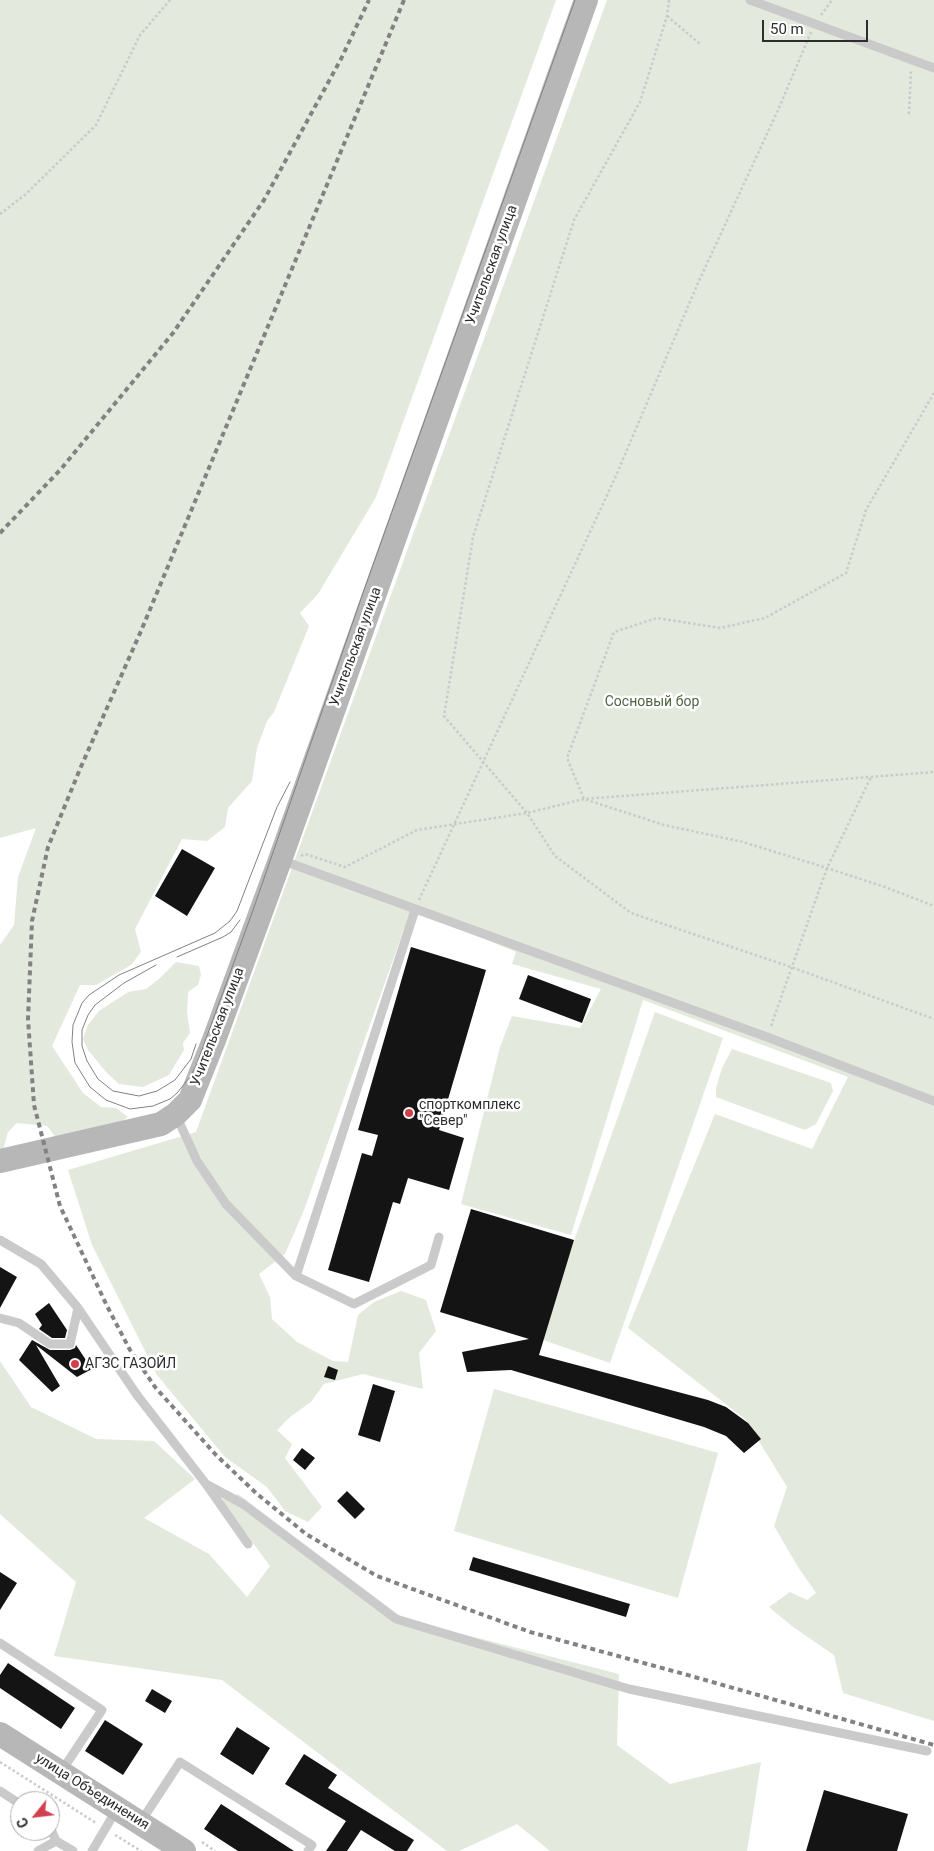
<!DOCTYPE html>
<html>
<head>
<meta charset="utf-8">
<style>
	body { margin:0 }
	#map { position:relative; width:934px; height:1851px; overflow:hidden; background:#fff; font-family:Roboto,sans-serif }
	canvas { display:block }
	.north { position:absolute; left:10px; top:1791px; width:50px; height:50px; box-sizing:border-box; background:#fff; border:1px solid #ababab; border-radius:50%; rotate:241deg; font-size:14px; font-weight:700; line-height:20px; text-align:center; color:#2d2d2d }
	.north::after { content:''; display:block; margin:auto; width:18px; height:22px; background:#d2404c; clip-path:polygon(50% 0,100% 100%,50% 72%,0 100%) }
	.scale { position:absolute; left:762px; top:20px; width:106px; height:22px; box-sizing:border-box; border:2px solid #2d2d2d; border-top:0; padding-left:6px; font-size:15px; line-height:18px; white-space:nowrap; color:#2d2d2d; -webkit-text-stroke:4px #fff; paint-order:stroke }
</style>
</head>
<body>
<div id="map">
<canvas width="934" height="1851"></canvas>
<div class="north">С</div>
<div class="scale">50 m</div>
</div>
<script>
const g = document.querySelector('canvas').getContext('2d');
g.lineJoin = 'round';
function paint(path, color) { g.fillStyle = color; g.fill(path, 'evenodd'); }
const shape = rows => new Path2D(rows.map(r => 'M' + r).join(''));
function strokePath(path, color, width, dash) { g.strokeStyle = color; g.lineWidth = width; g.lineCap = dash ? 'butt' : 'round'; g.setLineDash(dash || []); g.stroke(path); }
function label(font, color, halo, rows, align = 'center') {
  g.font = font + ' Roboto,sans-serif'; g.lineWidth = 5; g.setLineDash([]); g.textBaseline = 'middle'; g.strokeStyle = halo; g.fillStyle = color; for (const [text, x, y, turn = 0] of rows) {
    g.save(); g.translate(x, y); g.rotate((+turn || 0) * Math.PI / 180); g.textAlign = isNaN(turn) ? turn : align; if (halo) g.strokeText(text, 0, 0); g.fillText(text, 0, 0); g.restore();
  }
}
const green = shape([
	[0,0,556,0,376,497,318,594,300,613,309,626,274,712,267,721,257,748,252,781,228,808,225,827,207,841,182,839,135,929,141,952,131,965,96,985,80,985,52,1046,83,1093,101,1107,116,1108,128,1117,114,1127,57,1139,47,1126,17,1123,8,1132,3,1150,0,1152,0,945,14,925,18,877,36,828,0,838],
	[607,0,934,0,934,1721,843,1693,834,1655,793,1627,769,1607,790,1592,807,1600,816,1593,798,1567,774,1526,787,1487,746,1420,628,1328,715,1114,812,1149,848,1077,643,1000,571,1235,461,1204,500,1047,512,1016,580,1028,601,989,512,964,516,952,421,913,410,912,304,1210,285,1254,259,1274,270,1297,272,1319,297,1342,333,1361,348,1362,358,1315,374,1302,401,1291,426,1300,436,1331,419,1353,423,1389,363,1374,324,1384,311,1402,290,1417,277,1430,292,1444,285,1458,322,1507,308,1522,285,1511,267,1487,225,1457,157,1375,92,1245,68,1170,196,1132],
	[176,962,199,966,201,975,198,985,188,992,187,1012,190,1033,183,1043,184,1050,169,1075,143,1087,119,1084,106,1072,88,1050,83,1039,88,1025,99,1011,128,992,146,989,161,977],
	[655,1012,723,1038,610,1363,543,1340,569,1255],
	[732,1049,831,1083,833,1091,816,1124,805,1130,716,1097,716,1088,722,1068],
	[0,1361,31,1407,96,1439,154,1441,195,1479,144,1518,209,1554,247,1597,270,1566,221,1500,238,1494,404,1619,619,1674,617,1745,670,1784,761,1762,747,1851,550,1851,517,1824,459,1851,447,1851,222,1680,54,1656,76,1582,0,1514],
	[494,1389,718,1453,678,1598,454,1531]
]);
const building = shape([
	[182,849,215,868,187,916,155,896],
	[411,947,486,970,439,1130,464,1138,449,1190,408,1178,400,1204,393,1202,369,1282,328,1270,362,1153,372,1156,378,1135,358,1130],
	[528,975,591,999,582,1023,519,999],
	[471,1209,574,1240,539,1355,708,1400,726,1407,748,1423,761,1439,744,1453,726,1436,704,1427,511,1370,467,1372,462,1352,529,1339,440,1312],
	[0,1267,17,1277,0,1308],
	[49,1303,67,1330,65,1338,52,1338,39,1329,42,1325,35,1314],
	[32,1340,50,1350,70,1350,75,1348,76,1345,92,1369,77,1377,36,1345,60,1386,52,1392,19,1360],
	[328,1366,338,1370,335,1380,324,1377],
	[373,1384,395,1391,380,1442,358,1435],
	[302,1448,315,1458,305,1470,293,1460],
	[347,1491,365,1509,355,1519,337,1501],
	[473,1557,630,1604,626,1617,469,1570],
	[0,1572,17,1583,0,1610],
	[8,1663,75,1708,61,1729,0,1688,0,1675],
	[152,1689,172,1701,165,1713,145,1701],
	[105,1720,143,1744,123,1775,85,1751],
	[237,1727,270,1748,253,1775,220,1754],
	[304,1754,337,1775,328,1788,414,1840,407,1851,395,1851,361,1830,347,1851,326,1851,346,1821,285,1784],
	[824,1790,908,1814,897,1851,806,1851],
	[221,1804,294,1851,238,1851,204,1829]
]);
const path = shape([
	[669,0,667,16,640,102,574,220,473,537,444,716,527,813,555,856,631,913,791,967,934,1019],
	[821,15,832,0],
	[667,16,700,44],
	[909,114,911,71],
	[0,214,26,194,96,125,140,35,170,0],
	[934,393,866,510,846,573,765,618,720,628,657,618,614,632,567,758,584,799,664,825,743,842,827,868,885,887,934,906],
	[301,856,305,854,345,867,417,830,527,813,584,799,934,772],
	[419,900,615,478,698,283,779,108,811,32],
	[771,1026,827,868,871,777],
	[0,1762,96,1823],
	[115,1835,141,1851],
	[202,1842,215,1851]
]);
const lane = shape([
	[750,0,934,68],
	[281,860,767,1037,934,1101],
	[176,1115,197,1161,226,1204,296,1276,354,1304,431,1265,439,1237],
	[0,1240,41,1264,78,1308,70,1344,50,1344,19,1323,0,1318],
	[296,1276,415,910],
	[78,1308,137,1395,206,1484,248,1544],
	[206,1484,243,1504,396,1619,629,1689,927,1751],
	[0,1643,102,1710,61,1772],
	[0,1791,20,1804],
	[140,1823,180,1762,312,1845,308,1851],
	[50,1827,56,1841],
	[38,1851,56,1841,73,1851],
	[92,1851,117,1809]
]);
const secondary = shape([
	[0,1161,161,1124,176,1114,190,1100,214,1040,280,860,586,0],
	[0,1734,184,1851]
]);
const tram = shape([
	[290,782,277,807,237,911,230,921,215,933,119,975,89,995,82,1003,73,1025,72,1042,75,1063,90,1087,106,1100,130,1109,153,1106,170,1099,177,1093,190,1077,196,1066,252,913,364,590,575,0],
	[177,957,223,937,231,932,240,920],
	[156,965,124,983,95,1005,88,1015,82,1030,82,1046,87,1061,98,1079,113,1091,139,1096,157,1091,175,1080,191,1059,196,1044]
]);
const rail = shape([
	[404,0,141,631,80,769,48,847,32,921,28,1019,34,1105,60,1206,107,1306,130,1350,155,1387,216,1455,256,1493,306,1534,377,1576,530,1632,684,1674,934,1745],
	[0,533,61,469,173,333,264,200,341,59,369,0]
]);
const markers = [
	[409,1113,5,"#d2404c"],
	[75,1364,5,"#d2404c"]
];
const streetNames = [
	["Учительская улица",492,265,-70],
	["Учительская улица",356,647,-70],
	["Учительская улица",218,1027,-69],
	["улица Объединения",92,1792,32]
];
const parkNames = [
	["Сосновый бор",652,702]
];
const poiNames = [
	["спорткомплекс",419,1105],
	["\"Север\"",419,1121],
	["АГЗС ГАЗОЙЛ",85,1364]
];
paint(green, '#e3e9dc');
paint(building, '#141414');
strokePath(path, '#cacaca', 2.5, [2.5, 2.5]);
strokePath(lane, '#cacaca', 9);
strokePath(secondary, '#b7b7b7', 24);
strokePath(tram, '#828282', 1);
strokePath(rail, '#828282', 4, [5, 4]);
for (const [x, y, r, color] of markers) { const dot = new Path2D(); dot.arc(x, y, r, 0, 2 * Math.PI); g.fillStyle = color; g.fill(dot); strokePath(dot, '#fff', 2); }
label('14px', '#2d2d2d', '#fff', streetNames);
label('14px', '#50643f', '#fff', parkNames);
label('14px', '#2d2d2d', '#fff', poiNames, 'left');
</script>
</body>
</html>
